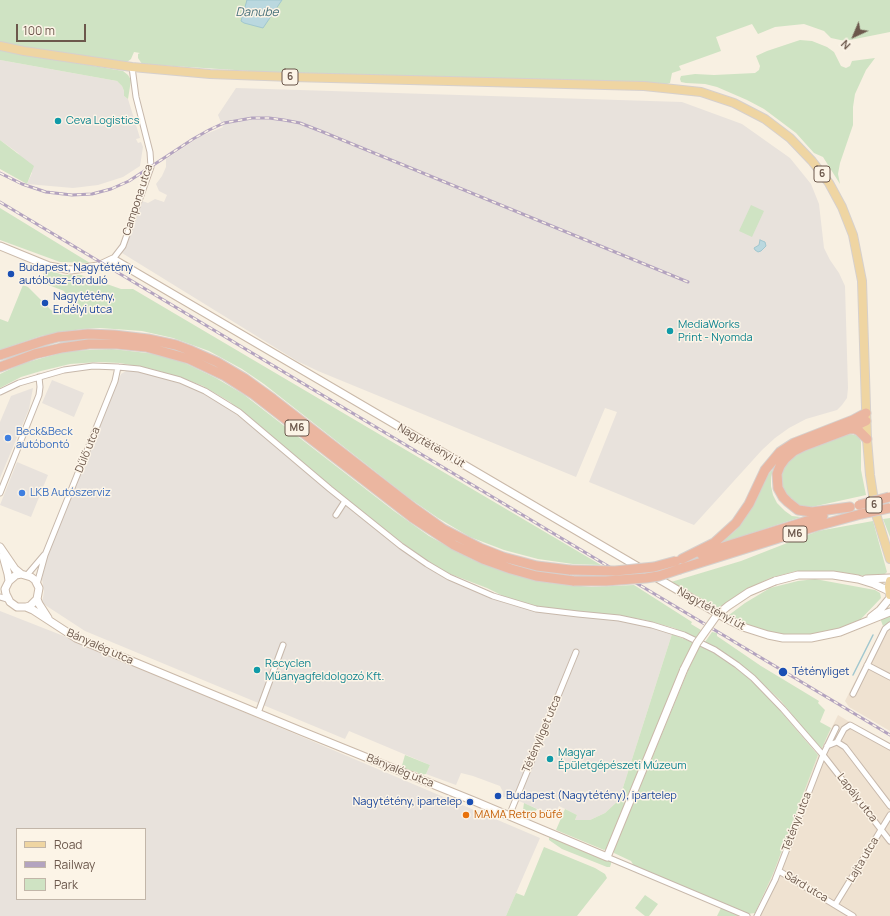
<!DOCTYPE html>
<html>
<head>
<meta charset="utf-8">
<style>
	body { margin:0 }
	#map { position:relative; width:890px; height:916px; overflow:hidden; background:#f8f0e2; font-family:Manrope,sans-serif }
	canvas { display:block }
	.legend { position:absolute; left:16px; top:828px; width:130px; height:72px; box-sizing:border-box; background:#fcf4e7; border:1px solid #c2b6a9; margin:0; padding:5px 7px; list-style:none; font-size:12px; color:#6c584c }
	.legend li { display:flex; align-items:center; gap:8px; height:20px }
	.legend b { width:20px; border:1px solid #c2b6a9 }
	.north { position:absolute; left:834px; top:16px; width:40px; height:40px; -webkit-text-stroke:3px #fcf4e7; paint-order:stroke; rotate:224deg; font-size:11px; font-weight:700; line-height:16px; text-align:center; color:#6c584c }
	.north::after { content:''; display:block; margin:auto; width:14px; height:18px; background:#6c584c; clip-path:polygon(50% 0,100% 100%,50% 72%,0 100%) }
	.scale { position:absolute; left:16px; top:24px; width:70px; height:18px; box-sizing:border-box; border:2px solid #6c584c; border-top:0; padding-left:5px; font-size:12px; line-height:14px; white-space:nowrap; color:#6c584c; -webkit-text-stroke:3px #fcf4e7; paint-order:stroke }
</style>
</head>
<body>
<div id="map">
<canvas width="890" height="916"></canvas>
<ul class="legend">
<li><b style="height:5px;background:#efd5a2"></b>Road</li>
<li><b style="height:5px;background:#b3a3bf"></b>Railway</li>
<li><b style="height:11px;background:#cfe3c3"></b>Park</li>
</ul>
<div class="north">N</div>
<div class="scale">100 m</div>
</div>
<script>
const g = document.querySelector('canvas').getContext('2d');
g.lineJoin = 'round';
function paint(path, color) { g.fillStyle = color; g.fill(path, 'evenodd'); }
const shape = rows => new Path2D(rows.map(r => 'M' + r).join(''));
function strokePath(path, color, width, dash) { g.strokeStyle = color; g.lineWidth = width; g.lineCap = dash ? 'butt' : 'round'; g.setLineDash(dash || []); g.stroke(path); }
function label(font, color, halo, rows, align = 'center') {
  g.font = font + ' Manrope,sans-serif'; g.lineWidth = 3; g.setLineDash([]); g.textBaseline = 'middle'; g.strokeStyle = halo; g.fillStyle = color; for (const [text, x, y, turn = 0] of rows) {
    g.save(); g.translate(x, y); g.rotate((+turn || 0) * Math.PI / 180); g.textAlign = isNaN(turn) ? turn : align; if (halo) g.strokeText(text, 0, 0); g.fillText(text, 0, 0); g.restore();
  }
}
const residential = shape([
	[890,623,890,731,849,707,845,701,883,626],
	[838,715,890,746,890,916,755,916,755,913,773,874,818,755]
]);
const industrial = shape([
	[0,60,117,81,122,86,124,91,124,96,128,99,140,138,136,139,138,143,141,142,143,147,140,166,123,177,98,185,73,188,27,184,32,173,18,153,0,140],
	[236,88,682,102,742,124,790,158,811,184,819,204,824,248,830,260,839,273,845,286,848,388,847,398,842,405,837,410,806,419,789,428,775,438,762,450,694,525,589,482,617,412,605,408,576,477,318,371,297,361,122,253,142,201,148,203,155,199,164,202,167,195,159,191,156,184,162,176,166,167,166,159,201,136,223,127,218,115],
	[128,370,163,377,179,383,203,393,227,407,425,566,462,586,505,603,544,613,624,621,649,626,672,634,619,800,605,813,590,820,578,821,575,820,577,815,559,806,554,816,512,798,503,797,503,792,500,786,473,776,461,773,456,785,426,774,430,765,349,731,345,739,85,631,42,603,44,592,42,579,47,558,52,545,121,374],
	[52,380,84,393,74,417,42,403],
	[33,388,29,409,0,478,0,422,11,396],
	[17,462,48,475,31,517,0,505],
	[0,611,79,642,540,838,506,916,0,916],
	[17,829,145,829,145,899,17,899]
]);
const green = shape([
	[0,0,890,0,890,32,845,41,831,38,824,31,804,24,775,27,758,34,752,24,716,37,721,51,679,66,681,70,672,73,670,83,667,84,281,73,142,64,138,58,138,54,140,53,134,52,131,59,127,62,0,44],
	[800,40,812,41,827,47,834,52,841,66,846,68,850,66,852,61,875,58,866,70,855,94,853,107,853,125,840,163,838,174,840,184,823,157,814,153,796,133,764,109,747,100,717,87,705,84,686,83,681,82,680,79,681,76,695,74,714,75,755,73,759,70,760,66,756,56,767,51],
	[0,50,123,71,128,75,131,80,128,99,124,96,124,91,122,86,117,81,0,60],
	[0,140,34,166,27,184,0,169],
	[751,205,764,211,752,237,739,231],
	[0,208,90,263,60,262,0,240],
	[45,269,63,275,81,275,121,289,133,289,601,565,573,564,538,559,504,550,470,537,438,518,409,498,264,384,242,369,209,351,173,338,142,331,100,328,82,329,41,336,0,350,0,319,8,322,23,285,28,287,51,310,55,312,60,312,67,307,68,298,64,291,41,282],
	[112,349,156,354,185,363,216,378,243,394,394,511,429,536,471,559,496,569,551,583,591,587,634,585,692,622,691,624,701,630,696,638,674,628,645,620,622,616,564,611,535,606,511,600,487,588,445,572,427,561,400,541,341,495,230,402,203,386,182,378,152,369,120,363,98,362,70,364,41,371,21,377,0,388,0,374,21,364,67,351],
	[850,434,859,436,861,442,861,470,866,495,807,508,794,504,783,490,781,479,783,469,789,460,802,452],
	[773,469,771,477,771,486,773,495,777,503,785,511,792,516,801,517,721,543,736,530,747,515,765,478],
	[890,518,890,537,883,519],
	[873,521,887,572,883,576,865,576,840,572,796,571,770,578,746,590,719,608,671,582,741,561,818,531],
	[815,579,875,590,880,593,881,598,860,620,835,630,813,635,777,634,748,625,729,615,745,603,770,588,798,581],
	[890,615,890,623,883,626,880,618],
	[712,632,717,633,717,636,761,666,819,701,818,703,825,710,820,722,831,728,821,750,781,701,762,683,739,663,705,642],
	[672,634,694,643,606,849,604,850,556,830,565,809,577,815,575,820,590,820,605,813,619,800],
	[700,645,721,657,746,676,766,694,818,755,773,874,755,913,748,914,634,866,631,861,614,853,614,850,689,668],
	[405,755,430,765,426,774,419,775,417,772,401,769],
	[524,803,537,809,533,815,527,814,523,810],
	[553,835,611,861,611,864,610,867,607,867,562,849,549,840,549,837],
	[544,847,595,868,605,874,607,878,577,916,506,916,516,893,524,896],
	[645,895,658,904,649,916,645,916,635,908],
	[721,908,739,916,717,916]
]);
const water = shape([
	[247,0,282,0,263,28,244,23,241,21,247,0],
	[760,240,765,242,766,246,761,251,758,252,755,250,754,248,759,245,760,240]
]);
const stream = shape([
	[853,675,873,635]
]);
const street = shape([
	[113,259,123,246,151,167,150,152,136,97,132,67],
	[0,392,19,383,64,370,93,366,118,367,139,369,180,380,205,391,239,412,330,489,401,546,427,564,449,577,493,596,536,609,578,614,619,618,652,625,684,635,715,650,737,665,753,678,783,709,823,755,890,841],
	[0,493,39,395,40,387,39,377],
	[336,515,345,501],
	[27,575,44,555],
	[37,584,45,555,115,381,118,367],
	[0,597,7,599],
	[867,665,890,677],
	[853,694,885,629,890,625],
	[258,713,283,645],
	[837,742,845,747,890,806],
	[827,746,837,742,844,729,850,725,890,747],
	[509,816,576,652],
	[607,857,747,916],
	[779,871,853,916],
	[835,905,890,815],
	[757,916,775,880,823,755,836,728]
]);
const secondary = shape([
	[0,246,49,266,71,270,98,266,113,259,727,619,743,627,768,635,783,638,811,638,840,632,890,612],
	[0,547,15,569,21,574],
	[3,556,8,574,9,581],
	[866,579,890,578],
	[775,581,798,575,833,575,858,579,874,584,889,591],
	[37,599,39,604,48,618],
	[26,607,30,606,37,599,39,588,35,580,31,577,21,574,16,575,9,581,5,589,6,594,10,602,17,607,26,607,33,610,76,638,301,731,474,801,607,857,684,669],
	[871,617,880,610,890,598]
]);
const primary = shape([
	[0,46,24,51,132,67,210,74,292,77,644,86,673,89,701,92,734,103,765,119,790,138,812,161,829,183,842,207,853,235,862,281,867,439,870,475,876,514,890,559],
	[890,581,889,587,890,595]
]);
const highway = shape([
	[0,355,43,341,58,337,88,334,114,335,148,339,176,345,192,351,217,362,244,378,273,399,415,509,443,529,480,548,503,557,537,566,570,570],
	[0,367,35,354,61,348,89,344,117,344,146,347,189,359,225,376,253,394,413,518,454,545,483,559,511,569,536,576,574,581],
	[849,429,855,429,859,431,867,439],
	[850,507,812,512,798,510,788,502,783,497,778,488,777,474,780,466,785,459,794,451,804,446,849,429,866,421],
	[701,554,823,516],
	[682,559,714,543,736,523,749,504,765,470,780,452,794,443,853,420,866,413],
	[680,569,817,526,861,514]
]);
const rail = shape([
	[0,173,22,184,46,192,72,195,92,194,111,189,129,181,193,139,209,130,224,123,252,118,269,118,284,120,300,123,323,132,688,282],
	[0,202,890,735]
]);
const secondaryBridge = shape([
	[684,669,697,643,717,615,728,606,749,592,775,581]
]);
const highwayBridge = shape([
	[859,505,889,497],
	[861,514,890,508],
	[570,570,615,571,654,567,676,561],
	[574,581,606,581,646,578,659,576,680,569]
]);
const markers = [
	[58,121,4,"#0f9aa8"],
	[11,274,4,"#1a4fb4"],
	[45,303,4,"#1a4fb4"],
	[670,331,4,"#0f9aa8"],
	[8,438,4,"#3f7fe0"],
	[22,493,4,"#3f7fe0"],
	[257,670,4,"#0f9aa8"],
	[783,672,5,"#1a4fb4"],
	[550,759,4,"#0f9aa8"],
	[498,796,4,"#1a4fb4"],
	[470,802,4,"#1a4fb4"],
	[466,815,4,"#e8710a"]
];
const shields = [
	[290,77,16],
	[822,174,16],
	[297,428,24],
	[874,505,16],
	[795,534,24]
];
const shieldNames = [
	["6",290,77],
	["6",822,174],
	["M6",297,428],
	["6",874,505],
	["M6",795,534]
];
const cultureNames = [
	["Ceva Logistics",66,121],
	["MediaWorks",678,325],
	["Print - Nyomda",678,338],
	["Recyclen",265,664],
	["Műanyagfeldolgozó Kft.",265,677],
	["Magyar",558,753],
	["Épületgépészeti Múzeum",558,766]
];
const streetNames = [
	["Campona utca",138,200,-72],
	["Nagytétényi út",431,446,30],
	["Dűlő utca",88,450,-68],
	["Nagytétényi út",711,609,29],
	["Bányalég utca",100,647,24],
	["Tétényliget utca",542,734,-67],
	["Bányalég utca",400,771,22],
	["Lapály utca",857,798,52],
	["Tétényi utca",797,822,-69],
	["Lajta utca",863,860,-59],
	["Sárd utca",806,887,31]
];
const transitNames = [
	["Budapest, Nagytétény",19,268],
	["autóbusz-forduló",19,281],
	["Nagytétény,",53,297],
	["Erdélyi utca",53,310],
	["Tétényliget",792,672],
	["Budapest (Nagytétény), ipartelep",506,796],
	["Nagytétény, ipartelep",462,802,"right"]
];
const shopNames = [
	["Beck&Beck",16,432],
	["autóbontó",16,445],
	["LKB Autószerviz",30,493]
];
const foodNames = [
	["MAMA Retro büfé",474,815]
];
const waterNames = [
	["Danube",257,13]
];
paint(residential, '#efe2d1');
paint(industrial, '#e8e2dc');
paint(green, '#cfe3c3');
paint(water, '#bad8df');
strokePath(water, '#a1c7cf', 1);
strokePath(stream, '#a1c7cf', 1.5);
strokePath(street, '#c7b8ab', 7);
strokePath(secondary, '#cab9a9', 9);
strokePath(primary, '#d6d0cd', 10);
strokePath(highway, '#d6d0cd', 11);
strokePath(street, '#fff', 5);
strokePath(secondary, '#fff', 7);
strokePath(primary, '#efd5a2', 8);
strokePath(highway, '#ebb6a0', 9);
strokePath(rail, '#b3a3bf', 3);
strokePath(rail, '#fcf4e7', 1.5, [4.5]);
strokePath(secondaryBridge, '#cab9a9', 9, []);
strokePath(highwayBridge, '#d6d0cd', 11, []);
strokePath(secondaryBridge, '#fff', 7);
strokePath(highwayBridge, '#ebb6a0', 9);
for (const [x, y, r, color] of markers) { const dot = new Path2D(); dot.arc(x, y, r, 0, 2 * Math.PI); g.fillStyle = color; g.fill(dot); strokePath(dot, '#fcf4e7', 1.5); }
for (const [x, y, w] of shields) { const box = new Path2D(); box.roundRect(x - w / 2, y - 8, w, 16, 3); g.fillStyle = '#fcf4e7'; g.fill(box); strokePath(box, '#6c584c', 1); }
label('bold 10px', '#6c584c', null, shieldNames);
label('11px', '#0d838f', '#fcf4e7', cultureNames, 'left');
label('11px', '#6c584c', '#fcf4e7', streetNames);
label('11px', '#164399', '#fcf4e7', transitNames, 'left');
label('11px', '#366cbe', '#fcf4e7', shopNames, 'left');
label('11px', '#c56008', '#fcf4e7', foodNames, 'left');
label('italic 12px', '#49737d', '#fcf4e7', waterNames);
</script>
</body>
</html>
